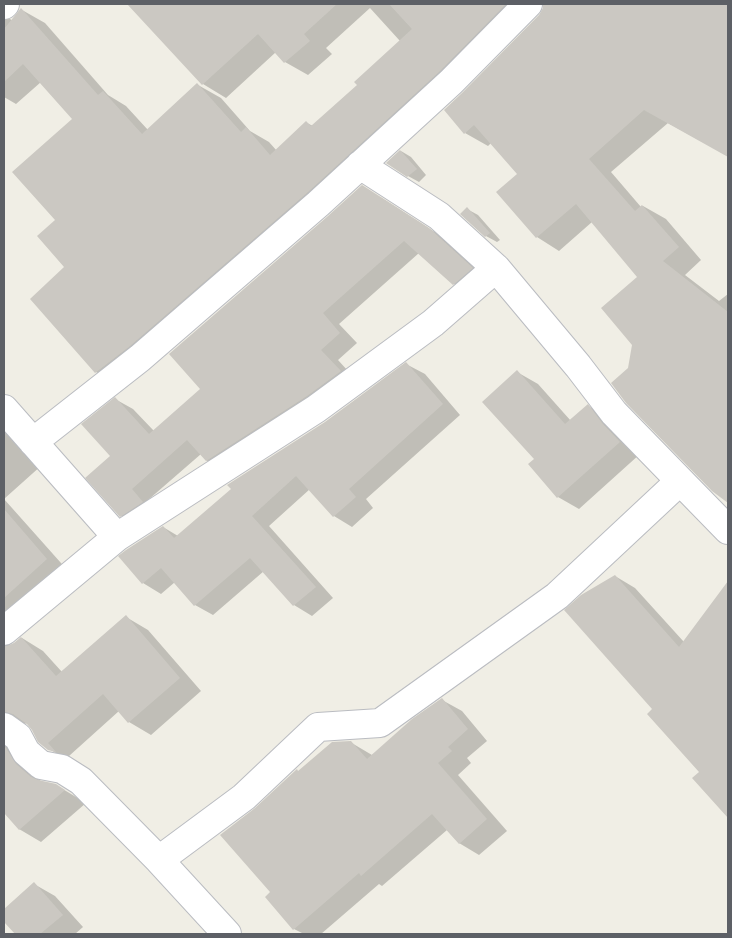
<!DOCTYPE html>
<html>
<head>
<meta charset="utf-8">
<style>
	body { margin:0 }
	#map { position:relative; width:732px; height:938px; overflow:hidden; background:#f0eee5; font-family:"Work Sans",sans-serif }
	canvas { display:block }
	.frame { position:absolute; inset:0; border:5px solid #5d6066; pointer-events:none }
</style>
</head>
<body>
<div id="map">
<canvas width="732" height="938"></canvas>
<div class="frame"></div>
</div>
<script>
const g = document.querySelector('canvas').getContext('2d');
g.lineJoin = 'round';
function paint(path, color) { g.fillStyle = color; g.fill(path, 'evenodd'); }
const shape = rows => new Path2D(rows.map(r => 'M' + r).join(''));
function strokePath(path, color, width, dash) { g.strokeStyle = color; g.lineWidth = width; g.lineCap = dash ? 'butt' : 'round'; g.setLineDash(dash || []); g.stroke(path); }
const shadow = shape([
	[129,4,544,4,119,386,96,372,32,299,66,267,57,220,74,119,41,82,16,104,4,97,4,15,13,21,22,10,45,23,108,95,126,106,148,130,198,85,221,98,250,131,269,142,277,151,307,123,313,126,359,85,400,41,370,8,326,48,332,54,308,75,285,62,276,52,226,98,203,84],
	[544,4,660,4,664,9,671,4,728,4,728,156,668,123,611,172,641,207,643,206,666,219,701,260,685,275,719,301,728,294,728,501,725,499,629,369,633,345,639,278,592,222,559,251,537,237,518,174,491,143,488,146,465,133,540,15,544,8],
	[401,151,411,157,426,175,419,182,408,176],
	[380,197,447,240,489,278,471,294,454,284,419,253,339,324,357,343,338,360,358,382,224,471,206,460,201,454,148,500,159,512,138,526,121,516,111,456,115,399,133,409,154,431,202,389],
	[467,209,478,215,500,240,497,242,486,236],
	[406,364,425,374,460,415,366,499,373,508,352,527,334,516,310,489,269,526,333,598,312,616,294,605,264,571,213,615,195,605,175,582,161,594,143,583,120,557,163,527,178,536,326,423],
	[517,372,538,384,571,421,588,406,609,418,640,454,579,509,558,497,536,459],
	[4,418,42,465,4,499,69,572,11,639,10,646,22,638,43,651,62,672,126,617,148,630,201,691,151,735,129,722,119,711,69,756,75,763,71,762,49,749,28,723,19,725,37,778,43,783,56,785,86,803,41,842,19,829,4,811,4,704,8,700,4,695],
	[615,576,635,588,684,642,728,583,728,817,694,778,701,772,654,709],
	[442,700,462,711,487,741,467,758,471,763,458,775,507,831,479,855,459,843,447,830,382,886,379,884,321,934,304,934,294,929,272,892,299,772,350,742,372,755],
	[34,884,55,896,83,927,75,934,16,934,4,920,4,910]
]);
const building = shape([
	[127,4,337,4,304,34,310,41,284,63,258,34,202,85],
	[389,4,506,4,440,71,308,192,130,346,95,373,30,299,64,267,37,236,55,220,12,172,72,119,23,64,4,82,4,29,21,8,98,95,103,91,142,134,197,83,241,132,246,127,270,155,306,121,311,126,357,85,354,82,412,29],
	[543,4,728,4,728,157,644,110,589,159,635,211,642,205,679,247,663,261,728,312,728,503,712,491,626,403,611,383,628,368,632,345,601,308,637,277,576,204,536,238,496,192,517,174,474,125,464,134,444,110,462,93,539,15,543,8],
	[400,150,417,169,407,177,386,163],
	[362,185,429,228,473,268,453,285,404,241,323,313,340,333,321,350,341,371,307,396,206,461,187,440,132,489,143,502,120,517,85,478,110,456,81,424,115,397,149,434,200,389,169,354,328,216],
	[467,207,490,233,485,237,460,214],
	[406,362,443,404,349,489,356,497,333,517,296,476,252,516,316,587,293,606,250,558,194,606,161,568,142,584,118,556,126,550,163,526,174,538,231,489,227,485,325,422],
	[517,370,565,424,588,404,602,423,620,442,557,498,528,464,534,459,482,402],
	[4,509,47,559,4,598],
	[615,575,679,647,728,581,728,818,692,778,699,772,647,714,652,709,564,610,581,595],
	[126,615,180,678,128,723,103,694,48,743,56,752,48,750,38,742,32,730,27,724,13,714,4,712,4,646,7,646,14,643,21,637,56,676],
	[442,698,468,729,448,747,452,751,438,763,487,819,459,844,432,814,361,876,359,873,293,930,265,897,270,892,220,835,255,808,297,769,298,771,332,742,351,741,367,759,412,719],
	[4,746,6,748,16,764,31,777,38,780,56,784,65,790,19,830,4,813],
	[34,882,63,915,40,934,15,934,4,922,4,909]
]);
const minor = shape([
	[4,5,5,4],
	[360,165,439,216,496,268,578,366,614,413,728,530],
	[4,409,117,537],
	[33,442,140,358,318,204,451,82,528,4],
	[4,631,117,537,316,409,433,323,496,268],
	[4,727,18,737,26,752,41,765,62,769,81,781,159,860,227,934],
	[159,860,244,797,318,727,380,723,557,596,680,481]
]);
paint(shadow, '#0003');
paint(building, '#cbc8c2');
strokePath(minor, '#babcc1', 30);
strokePath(minor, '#fff', 28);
</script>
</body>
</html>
